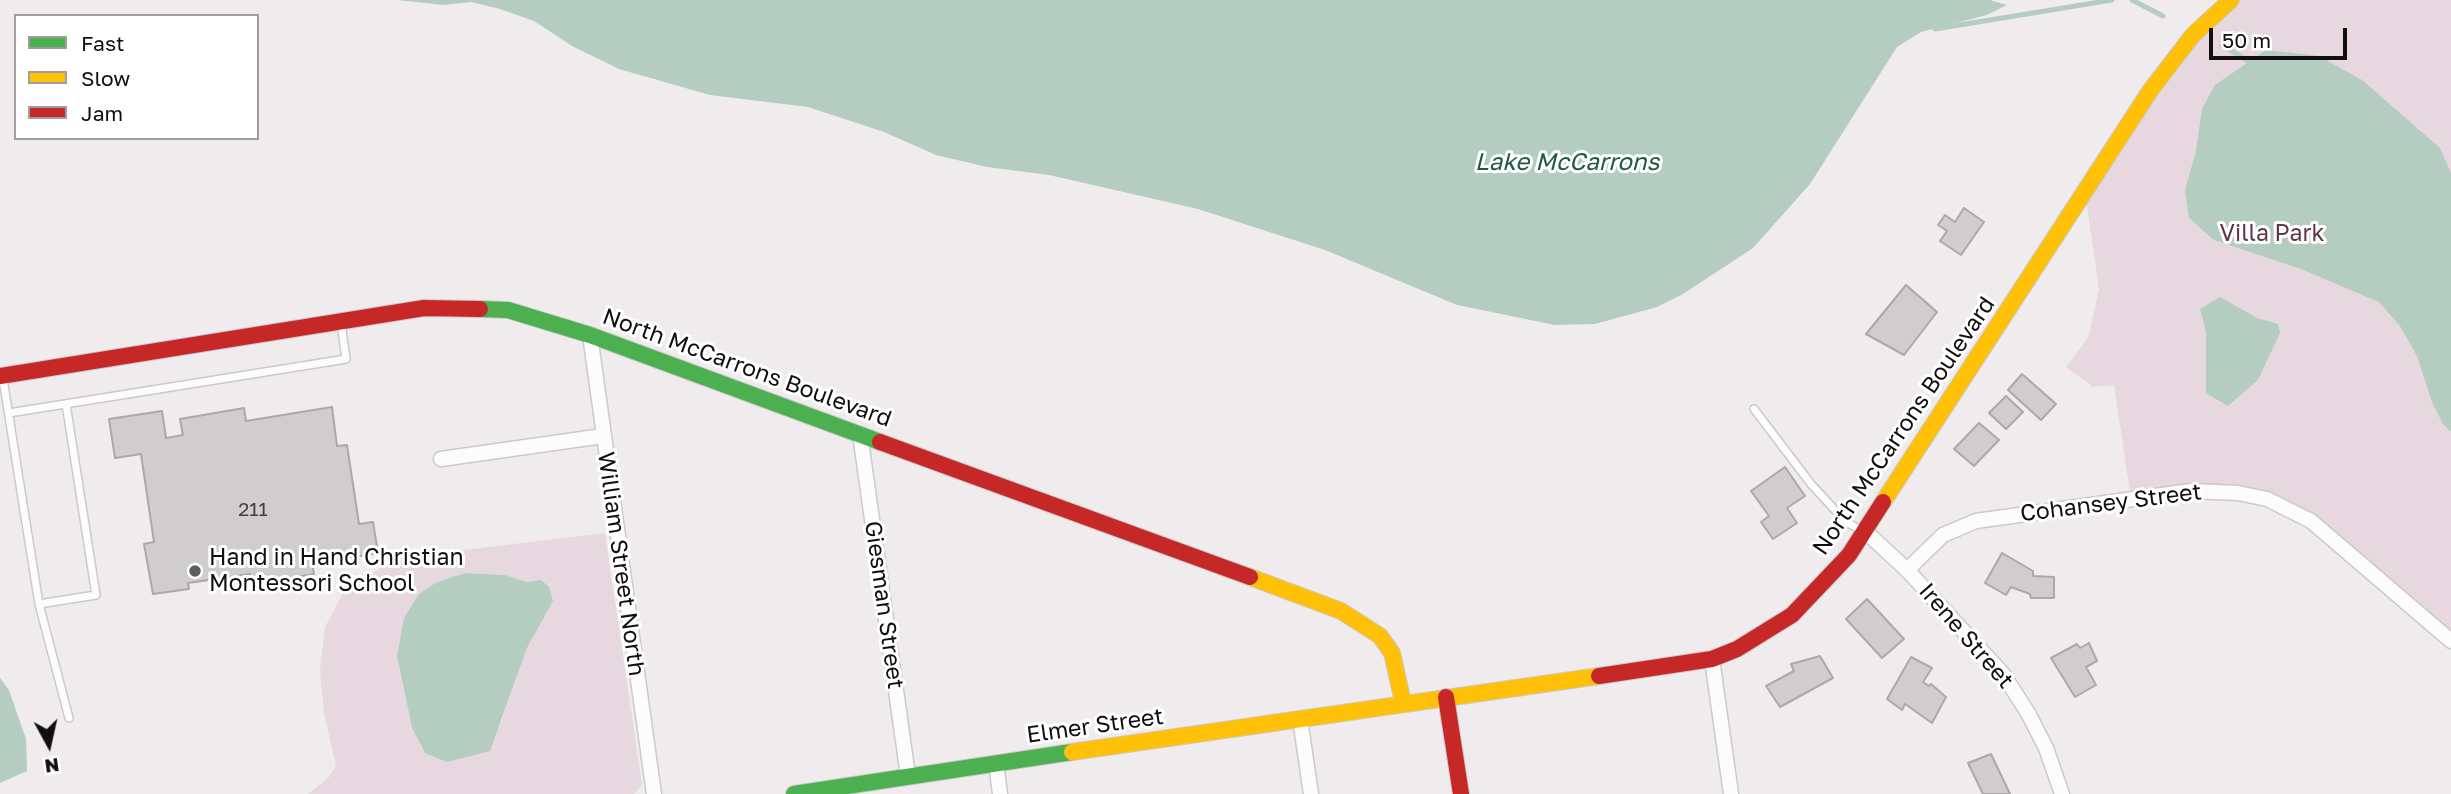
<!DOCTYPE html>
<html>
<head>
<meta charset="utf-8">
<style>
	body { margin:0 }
	#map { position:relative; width:2451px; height:794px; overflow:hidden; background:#f0ecee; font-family:"Golos Text",sans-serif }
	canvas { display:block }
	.legend { position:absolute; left:14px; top:14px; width:245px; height:126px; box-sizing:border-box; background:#fff; border:2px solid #9f9f9f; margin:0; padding:9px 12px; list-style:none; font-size:21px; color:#100e0f }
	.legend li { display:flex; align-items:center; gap:14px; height:35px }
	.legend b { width:35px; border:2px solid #9f9f9f }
	.north { position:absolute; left:14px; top:710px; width:70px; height:70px; -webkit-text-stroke:5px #fff; paint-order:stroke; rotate:172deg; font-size:19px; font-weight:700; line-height:28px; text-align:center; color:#100e0f }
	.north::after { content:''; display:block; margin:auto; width:24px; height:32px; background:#100e0f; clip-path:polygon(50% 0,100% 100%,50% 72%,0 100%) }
	.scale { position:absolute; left:2209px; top:28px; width:138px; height:32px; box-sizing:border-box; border:4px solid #100e0f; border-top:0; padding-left:9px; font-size:21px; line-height:24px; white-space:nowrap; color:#100e0f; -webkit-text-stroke:5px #fff; paint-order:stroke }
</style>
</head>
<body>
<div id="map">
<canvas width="2451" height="794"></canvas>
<ul class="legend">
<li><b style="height:9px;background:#4caf50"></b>Fast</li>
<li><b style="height:9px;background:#ffc107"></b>Slow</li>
<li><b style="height:9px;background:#c62828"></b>Jam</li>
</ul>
<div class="north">N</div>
<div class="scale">50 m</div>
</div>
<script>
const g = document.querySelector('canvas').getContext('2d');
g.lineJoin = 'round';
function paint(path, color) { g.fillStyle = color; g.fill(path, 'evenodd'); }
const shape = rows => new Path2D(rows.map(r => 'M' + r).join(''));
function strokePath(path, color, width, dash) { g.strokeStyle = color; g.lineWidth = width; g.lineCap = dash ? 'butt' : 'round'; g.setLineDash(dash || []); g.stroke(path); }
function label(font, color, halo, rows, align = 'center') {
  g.font = font + ' "Golos Text",sans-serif'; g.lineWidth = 6; g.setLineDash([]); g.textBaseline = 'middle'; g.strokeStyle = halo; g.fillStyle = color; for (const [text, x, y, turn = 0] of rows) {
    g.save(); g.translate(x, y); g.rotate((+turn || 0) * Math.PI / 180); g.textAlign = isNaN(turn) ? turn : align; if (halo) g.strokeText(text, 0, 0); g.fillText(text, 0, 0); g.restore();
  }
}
const green = shape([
	[2231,0,2451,0,2451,641,2328,534,2238,493,2131,499,2114,385,2093,387,2066,367,2088,338,2099,289,2085,192],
	[605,533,642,785,634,794,308,794,329,777,336,766,324,713,320,671,325,627,345,589,398,558],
	[465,573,505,575,527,582,553,601,527,648,499,728,425,753,412,728,397,657,404,618,437,582]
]);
const water = shape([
	[397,0,1990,0,2007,5,1987,15,1921,32,1897,47,1810,184,1753,248,1683,294,1657,307,1595,324,1555,325,1457,305,1325,250,1198,209,1049,175,987,167,936,155,884,132,808,107,710,95,619,69,572,46,534,21,500,9,471,2,443,5],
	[2266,50,2319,56,2362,80,2440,148,2451,173,2451,432,2443,424,2432,402,2417,356,2400,326,2379,302,2301,269,2214,240,2189,218,2185,190,2196,151,2202,109,2215,85],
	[2220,297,2257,318,2278,324,2280,333,2258,380,2228,406,2206,393,2206,332,2200,309],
	[465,573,505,575,527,582,541,580,549,587,553,601,527,648,490,751,447,762,425,753,412,728,397,656,404,618,419,594,437,582],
	[0,678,9,690,26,739,27,771,0,783]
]);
const stream = shape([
	[2132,0,2163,16],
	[1935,29,2112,0],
	[2222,45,2253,64]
]);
const building = shape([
	[1964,208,1984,222,1961,255,1940,241,1947,231,1938,225,1945,215,1955,222,1964,208],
	[1906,285,1937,312,1904,355,1866,334,1906,285],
	[2022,374,2056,404,2041,420,2008,390,2022,374],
	[2006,396,2023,412,2006,429,1989,413,2006,396],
	[332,407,337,446,347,445,359,524,373,522,378,553,312,564,314,574,252,584,250,574,188,583,189,589,153,594,144,544,154,542,141,454,115,458,109,419,162,411,166,438,183,435,180,419,244,408,246,421,332,407],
	[1979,423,1999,440,1974,466,1954,449,1979,423],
	[1785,467,1805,496,1787,508,1797,523,1773,539,1761,522,1769,516,1751,491,1785,467],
	[2002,553,2033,571,2033,576,2054,577,2054,598,2031,598,2030,594,2011,587,2006,595,1985,583,2002,553],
	[1867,599,1904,639,1882,658,1846,619,1867,599],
	[2089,643,2097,661,2086,667,2096,685,2075,697,2051,658,2077,644,2080,648,2089,643],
	[1820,656,1833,678,1780,707,1766,686,1794,671,1791,664,1820,656],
	[1911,657,1932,668,1923,682,1929,686,1931,684,1946,697,1932,723,1905,704,1902,710,1887,699,1911,657],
	[1991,754,2010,794,1983,794,1968,763,1991,754]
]);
const lane = shape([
	[3,379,39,604,69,718],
	[1754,409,1811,484,1846,522,1861,530],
	[9,413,346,359,341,323],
	[39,604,96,595,66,404]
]);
const street = shape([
	[590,335,654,794],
	[860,434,908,776],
	[441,459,603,436],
	[1865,531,1907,570,2003,674,2028,713,2046,748,2062,794],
	[1907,570,1943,535,1976,521,2191,491,2238,493,2267,499,2311,521,2451,641],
	[1712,659,1731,794],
	[1300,719,1311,794],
	[996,763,1000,794]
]);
const fast = shape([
	[480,309,508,310,590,335,880,442],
	[794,794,1072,752]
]);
const slow = shape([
	[1883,502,2150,91,2193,35,2231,0],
	[1250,577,1341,611,1380,636,1392,653,1403,702],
	[1072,752,1599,676]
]);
const jam = shape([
	[0,376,424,308,480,309],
	[880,442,1250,577],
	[1599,676,1712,659,1737,649,1792,615,1849,555,1883,502],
	[1446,697,1461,794]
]);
const markers = [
	[195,571,7,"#5e5c5d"]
];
const numberNames = [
	["211",253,510]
];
const parkNames = [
	["Villa Park",2272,234]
];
const streetNames = [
	["North McCarrons Boulevard",747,368,20],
	["North McCarrons Boulevard",1904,426,-56],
	["Cohansey Street",2111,503,-7],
	["William Street North",621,564,82],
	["Giesman Street",884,605,82],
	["Irene Street",1966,636,49],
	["Elmer Street",1095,726,-8]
];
const poiNames = [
	["Hand in Hand Christian",209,558],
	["Montessori School",209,584]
];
const waterNames = [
	["Lake McCarrons",1567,162]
];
paint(green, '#e6d8de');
paint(water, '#b5ccc1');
strokePath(stream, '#b5ccc1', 5);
paint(building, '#d0cdcf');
strokePath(building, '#aba8a9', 2);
strokePath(lane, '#ccc9ca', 10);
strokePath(street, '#ccc9ca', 17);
strokePath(fast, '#ccc9ca', 18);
strokePath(slow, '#ccc9ca', 18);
strokePath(jam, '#ccc9ca', 18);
strokePath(lane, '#fdfcfc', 7);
strokePath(street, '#fdfcfc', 14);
strokePath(fast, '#4caf50', 16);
strokePath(slow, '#ffc107', 16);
strokePath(jam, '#c62828', 16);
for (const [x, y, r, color] of markers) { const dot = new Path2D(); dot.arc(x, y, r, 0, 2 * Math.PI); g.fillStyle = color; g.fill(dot); strokePath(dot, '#fff', 2.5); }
label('19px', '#403e3f', null, numberNames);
label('23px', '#62344d', '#fff', parkNames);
label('23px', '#100e0f', '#fff', streetNames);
label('23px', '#100e0f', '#fff', poiNames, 'left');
label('italic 24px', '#205c44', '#fff', waterNames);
</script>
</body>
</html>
